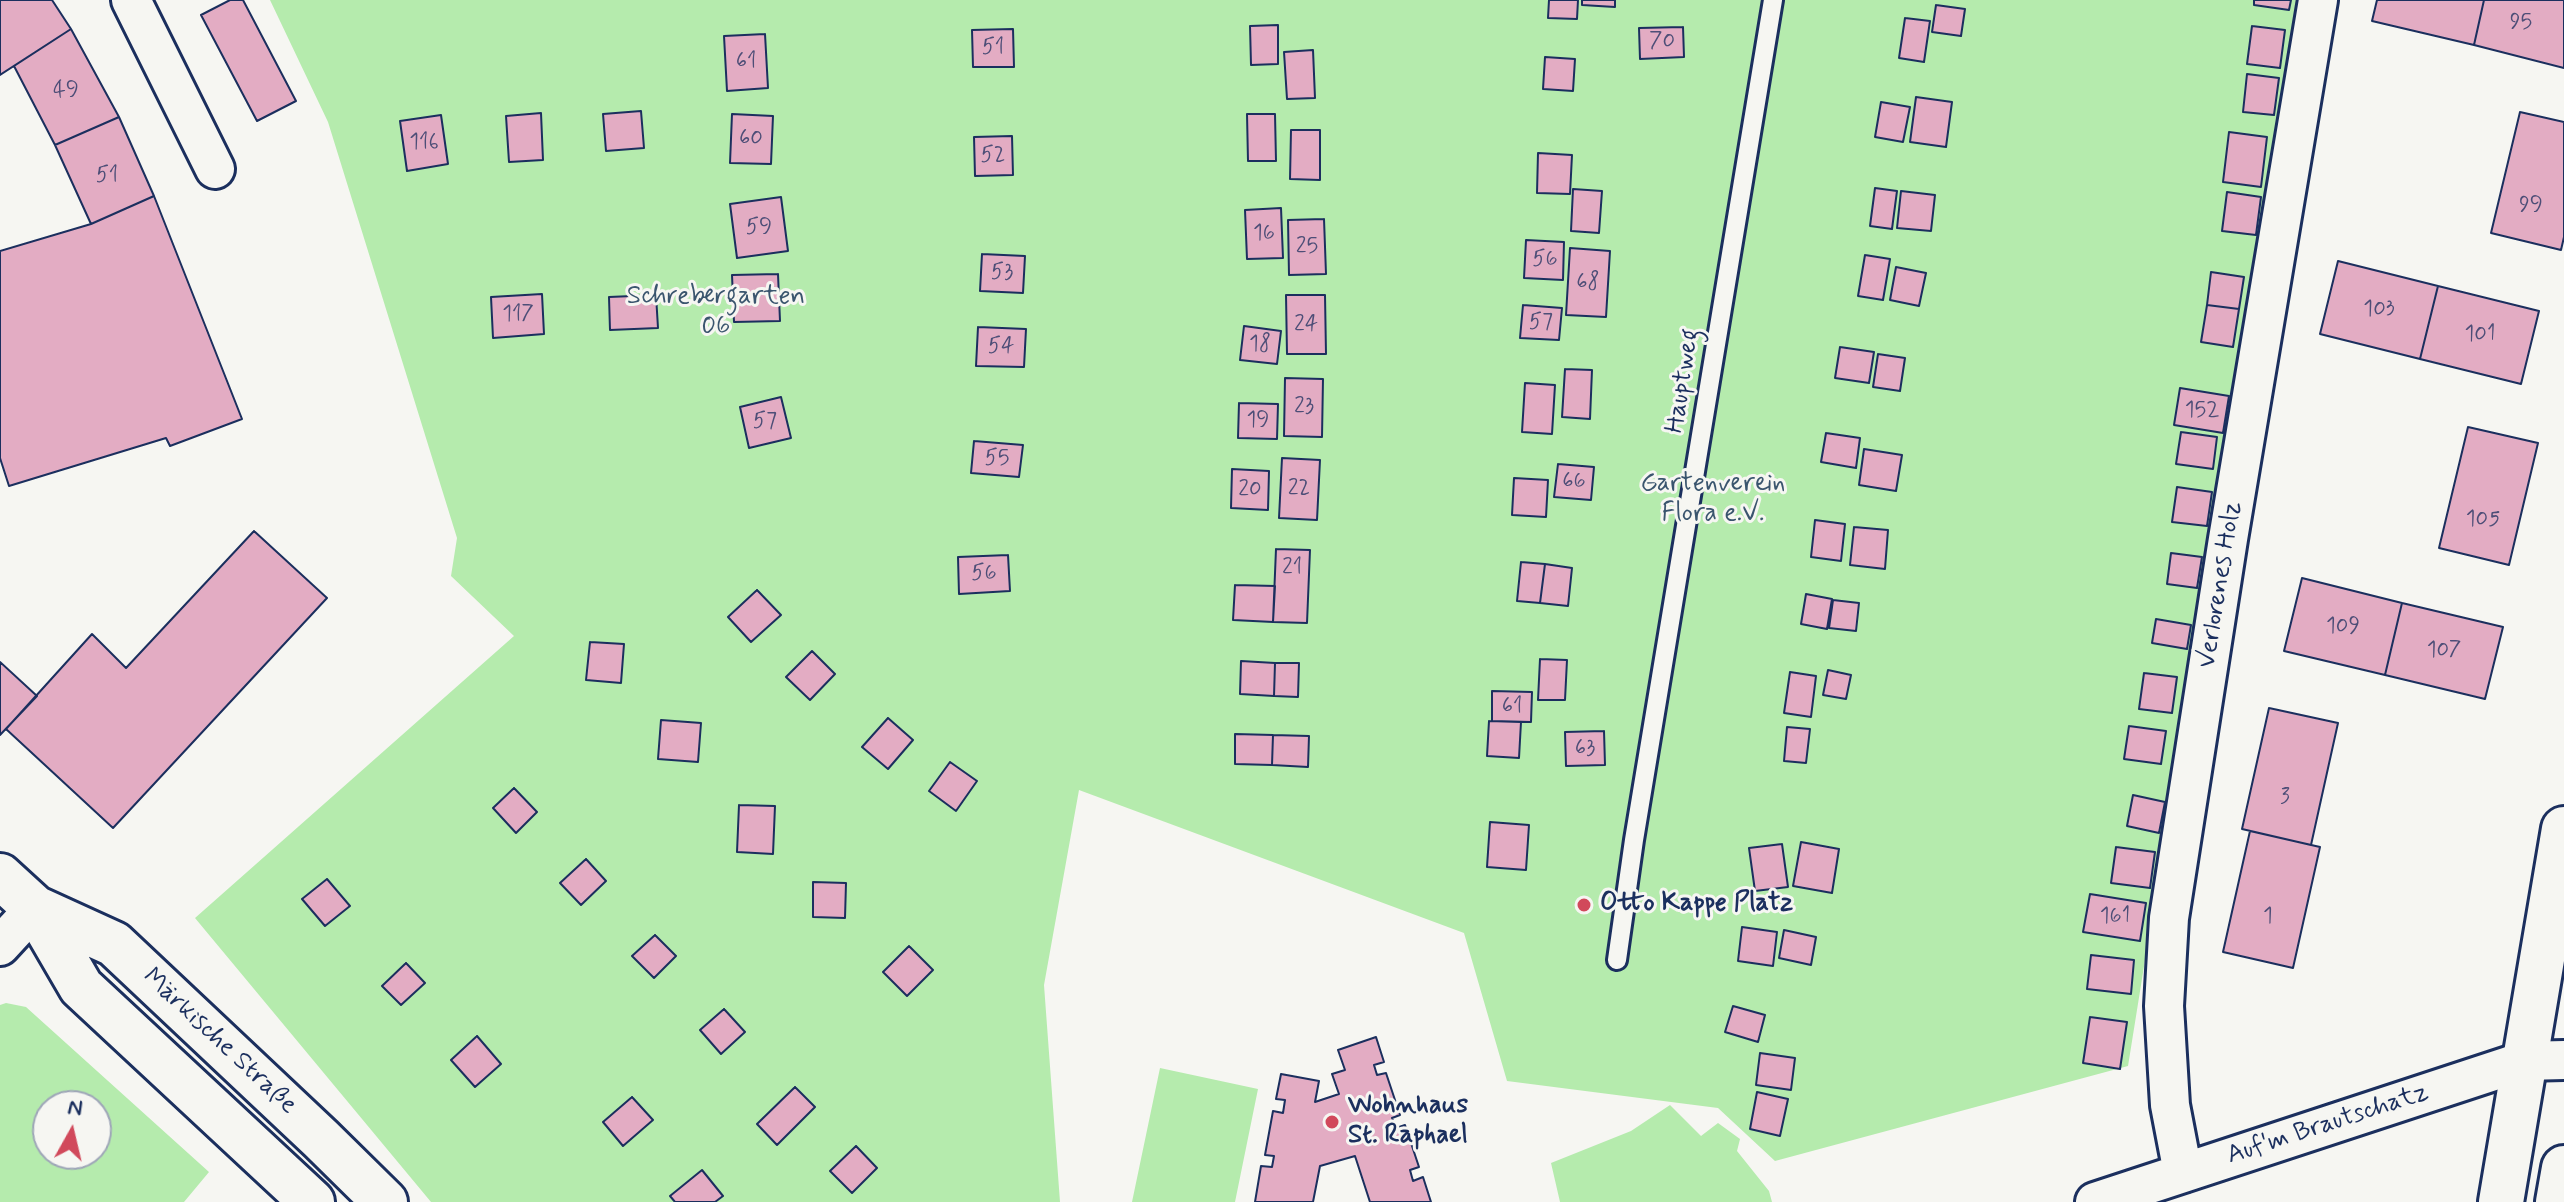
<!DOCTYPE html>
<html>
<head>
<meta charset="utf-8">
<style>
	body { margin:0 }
	#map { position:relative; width:2564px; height:1202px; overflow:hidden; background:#f6f6f2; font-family:Mynerve,sans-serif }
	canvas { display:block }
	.north { position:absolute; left:32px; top:1090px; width:80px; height:80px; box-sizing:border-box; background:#f6f6f2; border:2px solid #9ea6b7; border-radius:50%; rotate:8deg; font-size:22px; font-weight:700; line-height:32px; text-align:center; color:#1b2f5e }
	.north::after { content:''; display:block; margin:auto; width:28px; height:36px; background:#d1495b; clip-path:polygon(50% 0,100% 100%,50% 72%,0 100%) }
</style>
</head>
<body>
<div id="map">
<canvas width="2564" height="1202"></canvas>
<div class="north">N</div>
</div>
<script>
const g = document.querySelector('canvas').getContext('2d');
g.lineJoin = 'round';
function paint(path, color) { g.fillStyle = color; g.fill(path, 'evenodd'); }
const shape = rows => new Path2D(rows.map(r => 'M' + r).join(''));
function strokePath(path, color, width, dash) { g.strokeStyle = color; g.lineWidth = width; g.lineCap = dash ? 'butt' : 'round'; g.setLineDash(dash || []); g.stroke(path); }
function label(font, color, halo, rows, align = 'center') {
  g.font = font + ' Mynerve,sans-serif'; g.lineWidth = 6; g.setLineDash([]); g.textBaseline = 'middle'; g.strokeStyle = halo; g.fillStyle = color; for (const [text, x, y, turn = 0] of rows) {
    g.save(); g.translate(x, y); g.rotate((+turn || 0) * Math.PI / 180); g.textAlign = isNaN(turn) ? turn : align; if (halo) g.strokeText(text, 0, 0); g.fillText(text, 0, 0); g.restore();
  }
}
const green = shape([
	[270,0,2299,0,2128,1066,1775,1161,1718,1108,1507,1081,1464,933,1079,790,1044,985,1060,1202,431,1202,195,918,514,636,451,576,457,538,328,122],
	[6,1003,26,1007,209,1172,184,1202,0,1202,0,1005],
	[48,1106,96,1106,96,1154,48,1154],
	[1160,1068,1258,1089,1235,1202,1132,1202],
	[1670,1105,1701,1136,1718,1123,1740,1139,1737,1151,1769,1191,1772,1202,1560,1202,1551,1163,1631,1131]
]);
const building = shape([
	[0,0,52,0,71,29,0,75,0,0],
	[230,0,243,0,296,101,257,121,201,15,230,0],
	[1549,0,1578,0,1577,19,1548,18,1549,0],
	[1582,0,1615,0,1615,7,1582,5,1582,0],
	[2254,0,2291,0,2289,10,2254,5,2254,0],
	[2377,0,2484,0,2474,45,2372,21,2377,0],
	[2484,0,2564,0,2564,68,2474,45,2484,0],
	[1936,5,1965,9,1961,36,1932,32,1936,5],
	[1905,18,1930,21,1924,62,1899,58,1905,18],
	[1278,25,1278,64,1251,65,1250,26,1278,25],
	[2252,26,2285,30,2280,68,2247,64,2252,26],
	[1683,27,1684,57,1640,59,1639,28,1683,27],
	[71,29,119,117,55,145,14,66,71,29],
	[1013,29,1014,67,973,67,972,30,1013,29],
	[765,34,768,88,727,91,724,36,765,34],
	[1313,50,1315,98,1287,99,1284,52,1313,50],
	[1545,57,1575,59,1573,91,1543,89,1545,57],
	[2247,74,2279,78,2274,115,2243,112,2247,74],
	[1916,97,1952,102,1946,147,1910,142,1916,97],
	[1881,102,1910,107,1903,142,1875,137,1881,102],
	[641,111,644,148,606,151,603,114,641,111],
	[2520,112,2564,122,2564,237,2561,250,2491,233,2520,112],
	[541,113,543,160,509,162,506,116,541,113],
	[732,114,773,116,771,164,730,163,732,114],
	[1247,114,1275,114,1276,161,1248,161,1247,114],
	[441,115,448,164,407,171,400,121,441,115],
	[119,117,154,196,91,224,55,145,119,117],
	[1291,130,1320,130,1320,180,1290,179,1291,130],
	[2229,132,2267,137,2261,187,2223,182,2229,132],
	[1012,136,1013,175,975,176,974,137,1012,136],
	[1538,153,1572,155,1570,194,1537,193,1538,153],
	[1875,188,1897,191,1892,229,1870,226,1875,188],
	[1573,189,1602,191,1599,233,1571,231,1573,189],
	[1901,191,1935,195,1931,231,1897,228,1901,191],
	[2227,192,2261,197,2256,235,2222,231,2227,192],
	[154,196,242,419,170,446,166,438,9,486,0,458,0,251,91,224,154,196],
	[781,197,788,251,737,258,730,204,781,197],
	[1281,208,1283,258,1247,259,1245,210,1281,208],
	[1324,219,1326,274,1289,275,1288,220,1324,219],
	[1526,240,1564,242,1563,280,1524,278,1526,240],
	[1570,248,1610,251,1606,317,1566,315,1570,248],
	[982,254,1025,256,1023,293,980,291,982,254],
	[1865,255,1890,259,1883,300,1858,296,1865,255],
	[2338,261,2438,286,2420,359,2320,334,2338,261],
	[1896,267,1926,273,1919,306,1890,300,1896,267],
	[2211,272,2244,277,2239,309,2207,305,2211,272],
	[778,274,780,321,734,322,732,275,778,274],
	[2438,286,2539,311,2521,384,2420,359,2438,286],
	[542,294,544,334,493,338,491,297,542,294],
	[656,295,658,328,610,330,609,297,656,295],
	[1286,295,1325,295,1326,354,1287,354,1286,295],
	[1523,305,1562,308,1559,340,1520,338,1523,305],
	[2207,305,2239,309,2233,347,2201,342,2207,305],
	[1244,326,1281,331,1277,364,1240,360,1244,326],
	[978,327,1026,329,1024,367,976,366,978,327],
	[1840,347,1874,352,1869,383,1835,378,1840,347],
	[1878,354,1905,358,1900,391,1873,387,1878,354],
	[1565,369,1592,370,1590,419,1562,417,1565,369],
	[1285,378,1323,379,1322,437,1284,436,1285,378],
	[1525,383,1555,385,1552,434,1522,432,1525,383],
	[2180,388,2229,396,2223,433,2174,425,2180,388],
	[781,397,791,438,749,448,740,407,781,397],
	[1239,403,1278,404,1277,439,1238,438,1239,403],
	[2468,427,2538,443,2509,565,2439,548,2468,427],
	[2181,432,2217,437,2213,469,2176,464,2181,432],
	[1826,433,1860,438,1856,468,1821,462,1826,433],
	[974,441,1023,445,1019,477,971,473,974,441],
	[1864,449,1902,455,1896,491,1859,485,1864,449],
	[1282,458,1320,460,1317,520,1279,518,1282,458],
	[1558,464,1594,467,1591,500,1554,497,1558,464],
	[1232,469,1269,471,1268,510,1231,508,1232,469],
	[1514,478,1548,480,1546,517,1512,515,1514,478],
	[2177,487,2212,492,2207,526,2172,522,2177,487],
	[1815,520,1845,524,1841,561,1811,557,1815,520],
	[1854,527,1888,530,1885,569,1850,565,1854,527],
	[254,531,327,598,113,828,6,729,92,634,126,668,254,531],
	[1276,549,1310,550,1307,623,1273,622,1276,549],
	[2171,553,2202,557,2197,588,2167,584,2171,553],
	[1008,555,1010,591,959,594,958,557,1008,555],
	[1521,562,1545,564,1540,603,1517,601,1521,562],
	[1545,564,1572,568,1568,606,1540,603,1545,564],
	[2302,578,2402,603,2385,675,2284,651,2302,578],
	[1235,585,1275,586,1273,622,1233,620,1235,585],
	[757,590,781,615,751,642,728,617,757,590],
	[1806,594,1832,599,1827,629,1801,624,1806,594],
	[1833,600,1859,603,1856,631,1829,628,1833,600],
	[2402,603,2503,627,2485,699,2385,675,2402,603],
	[2156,619,2191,625,2187,649,2152,643,2156,619],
	[590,642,624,644,621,683,586,680,590,642],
	[812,651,835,674,810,700,786,677,812,651],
	[1540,659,1567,660,1565,700,1538,700,1540,659],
	[1241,661,1275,663,1274,696,1240,694,1241,661],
	[0,662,37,696,0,735,0,662],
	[1275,663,1299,663,1298,697,1274,696,1275,663],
	[1828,670,1851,675,1846,699,1823,695,1828,670],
	[1790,672,1816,676,1811,717,1784,713,1790,672],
	[2144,673,2177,677,2172,713,2139,709,2144,673],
	[1492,691,1532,692,1531,722,1492,721,1492,691],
	[2269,708,2338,723,2311,845,2242,829,2269,708],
	[888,718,913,740,888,769,862,747,888,718],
	[661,720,701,723,698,762,658,759,661,720],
	[1489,721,1521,722,1519,758,1487,756,1489,721],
	[2129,726,2166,731,2161,764,2124,759,2129,726],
	[1787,727,1810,729,1806,763,1784,761,1787,727],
	[1604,731,1605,765,1566,766,1565,732,1604,731],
	[1235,734,1273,735,1272,765,1235,764,1235,734],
	[1273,735,1309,736,1308,767,1272,765,1273,735],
	[950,762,977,781,956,811,929,791,950,762],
	[514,788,537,812,516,833,493,808,514,788],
	[2133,795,2165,802,2159,833,2127,826,2133,795],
	[739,805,775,806,773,854,737,852,739,805],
	[1490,822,1529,825,1526,870,1487,867,1490,822],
	[2250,831,2320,847,2293,968,2223,952,2250,831],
	[1801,842,1839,849,1832,893,1793,886,1801,842],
	[1782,844,1788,887,1755,891,1749,848,1782,844],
	[2116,847,2155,852,2150,888,2111,883,2116,847],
	[586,859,606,881,581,905,560,883,586,859],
	[327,879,350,906,325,926,302,899,327,879],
	[813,882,846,883,845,918,813,917,813,882],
	[2090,894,2146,903,2140,941,2083,932,2090,894],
	[1742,927,1777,932,1773,966,1738,961,1742,927],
	[1784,930,1816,937,1811,965,1779,958,1784,930],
	[655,935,676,956,654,978,632,956,655,935],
	[909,946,933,970,907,996,883,972,909,946],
	[2091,955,2134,960,2131,994,2087,989,2091,955],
	[406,963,425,983,401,1005,382,986,406,963],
	[1733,1006,1765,1015,1758,1042,1725,1032,1733,1006],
	[724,1009,745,1032,721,1054,700,1030,724,1009],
	[2090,1017,2127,1022,2120,1069,2083,1063,2090,1017],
	[477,1036,501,1064,475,1087,451,1060,477,1036],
	[1376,1037,1384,1062,1374,1065,1377,1075,1386,1073,1400,1115,1392,1118,1396,1128,1405,1125,1419,1167,1410,1170,1413,1181,1423,1177,1431,1202,1370,1202,1355,1156,1320,1166,1313,1202,1255,1202,1261,1166,1272,1167,1274,1156,1265,1155,1273,1111,1283,1113,1285,1100,1276,1099,1281,1074,1319,1081,1315,1102,1339,1094,1332,1074,1345,1070,1338,1050,1376,1037],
	[1760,1053,1795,1058,1791,1090,1756,1085,1760,1053],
	[795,1087,815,1107,777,1145,757,1124,795,1087],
	[1757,1092,1788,1099,1780,1136,1750,1129,1757,1092],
	[632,1097,653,1120,623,1146,603,1122,632,1097],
	[856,1146,877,1168,852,1193,830,1171,856,1146],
	[702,1170,723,1196,715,1202,675,1202,670,1196,702,1170]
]);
const service = shape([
	[1617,960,1634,840,1773,0]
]);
const minor = shape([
	[131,0,215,169],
	[0,946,35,908],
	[2183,1173,2170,1105,2164,1006,2169,918,2228,539,2318,0],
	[2095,1202,2524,1061,2564,1060]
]);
const secondary = shape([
	[0,876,35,908,81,987,312,1202],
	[35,908,114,944,321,1139,385,1202],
	[2501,1202,2564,829],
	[2558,1202,2564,1168]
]);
const markers = [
	[1584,905,8,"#d1495b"],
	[1332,1122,8,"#d1495b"]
];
const numberNames = [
	["95",2521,23],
	["70",1662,42],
	["51",993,48],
	["61",746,62],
	["49",66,91],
	["60",751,139],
	["116",424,143],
	["52",993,156],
	["51",107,176],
	["99",2531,206],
	["59",759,228],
	["16",1264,234],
	["25",1307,247],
	["56",1545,260],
	["53",1002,273],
	["68",1588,283],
	["103",2379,310],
	["117",518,315],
	["57",1541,323],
	["24",1306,325],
	["101",2480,335],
	["18",1260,345],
	["54",1001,347],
	["23",1304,407],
	["152",2202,411],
	["19",1258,421],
	["57",765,422],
	["55",997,459],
	["66",1574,482],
	["22",1299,489],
	["20",1250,490],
	["105",2483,520],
	["21",1292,568],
	["56",984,574],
	["109",2343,627],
	["107",2444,651],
	["61",1512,707],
	["63",1585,749],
	["3",2285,798],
	["161",2115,917],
	["1",2268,917]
];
const parkNames = [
	["Schrebergarten",716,298],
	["06",716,328],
	["Gartenverein",1713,485],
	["Flora e.V.",1713,515]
];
const streetNames = [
	["Hauptweg",1684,381,-81],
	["Verlorenes Holz",2221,585,-81],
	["Märkische Straße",219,1042,43],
	["Auf'm Brautschatz",2328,1125,-18]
];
const poiNames = [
	["Otto Kappe Platz",1600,905],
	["Wohnhaus",1348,1107],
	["St. Raphael",1348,1137]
];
paint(green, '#b5ebad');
paint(building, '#e3acc3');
strokePath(building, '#1b2f5e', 2);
strokePath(service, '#1b2f5e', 24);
strokePath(minor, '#1b2f5e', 44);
strokePath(secondary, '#1b2f5e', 50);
strokePath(service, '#f6f6f2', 18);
strokePath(minor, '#f6f6f2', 38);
strokePath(secondary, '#f6f6f2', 44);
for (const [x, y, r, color] of markers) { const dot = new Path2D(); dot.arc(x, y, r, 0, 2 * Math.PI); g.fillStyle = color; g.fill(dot); strokePath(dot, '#f6f6f2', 3); }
label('22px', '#4d4e77', null, numberNames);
label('26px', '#3a556e', '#f6f6f2', parkNames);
label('26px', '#1b2f5e', '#f6f6f2', streetNames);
label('bold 26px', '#1b2f5e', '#f6f6f2', poiNames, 'left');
</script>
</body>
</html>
